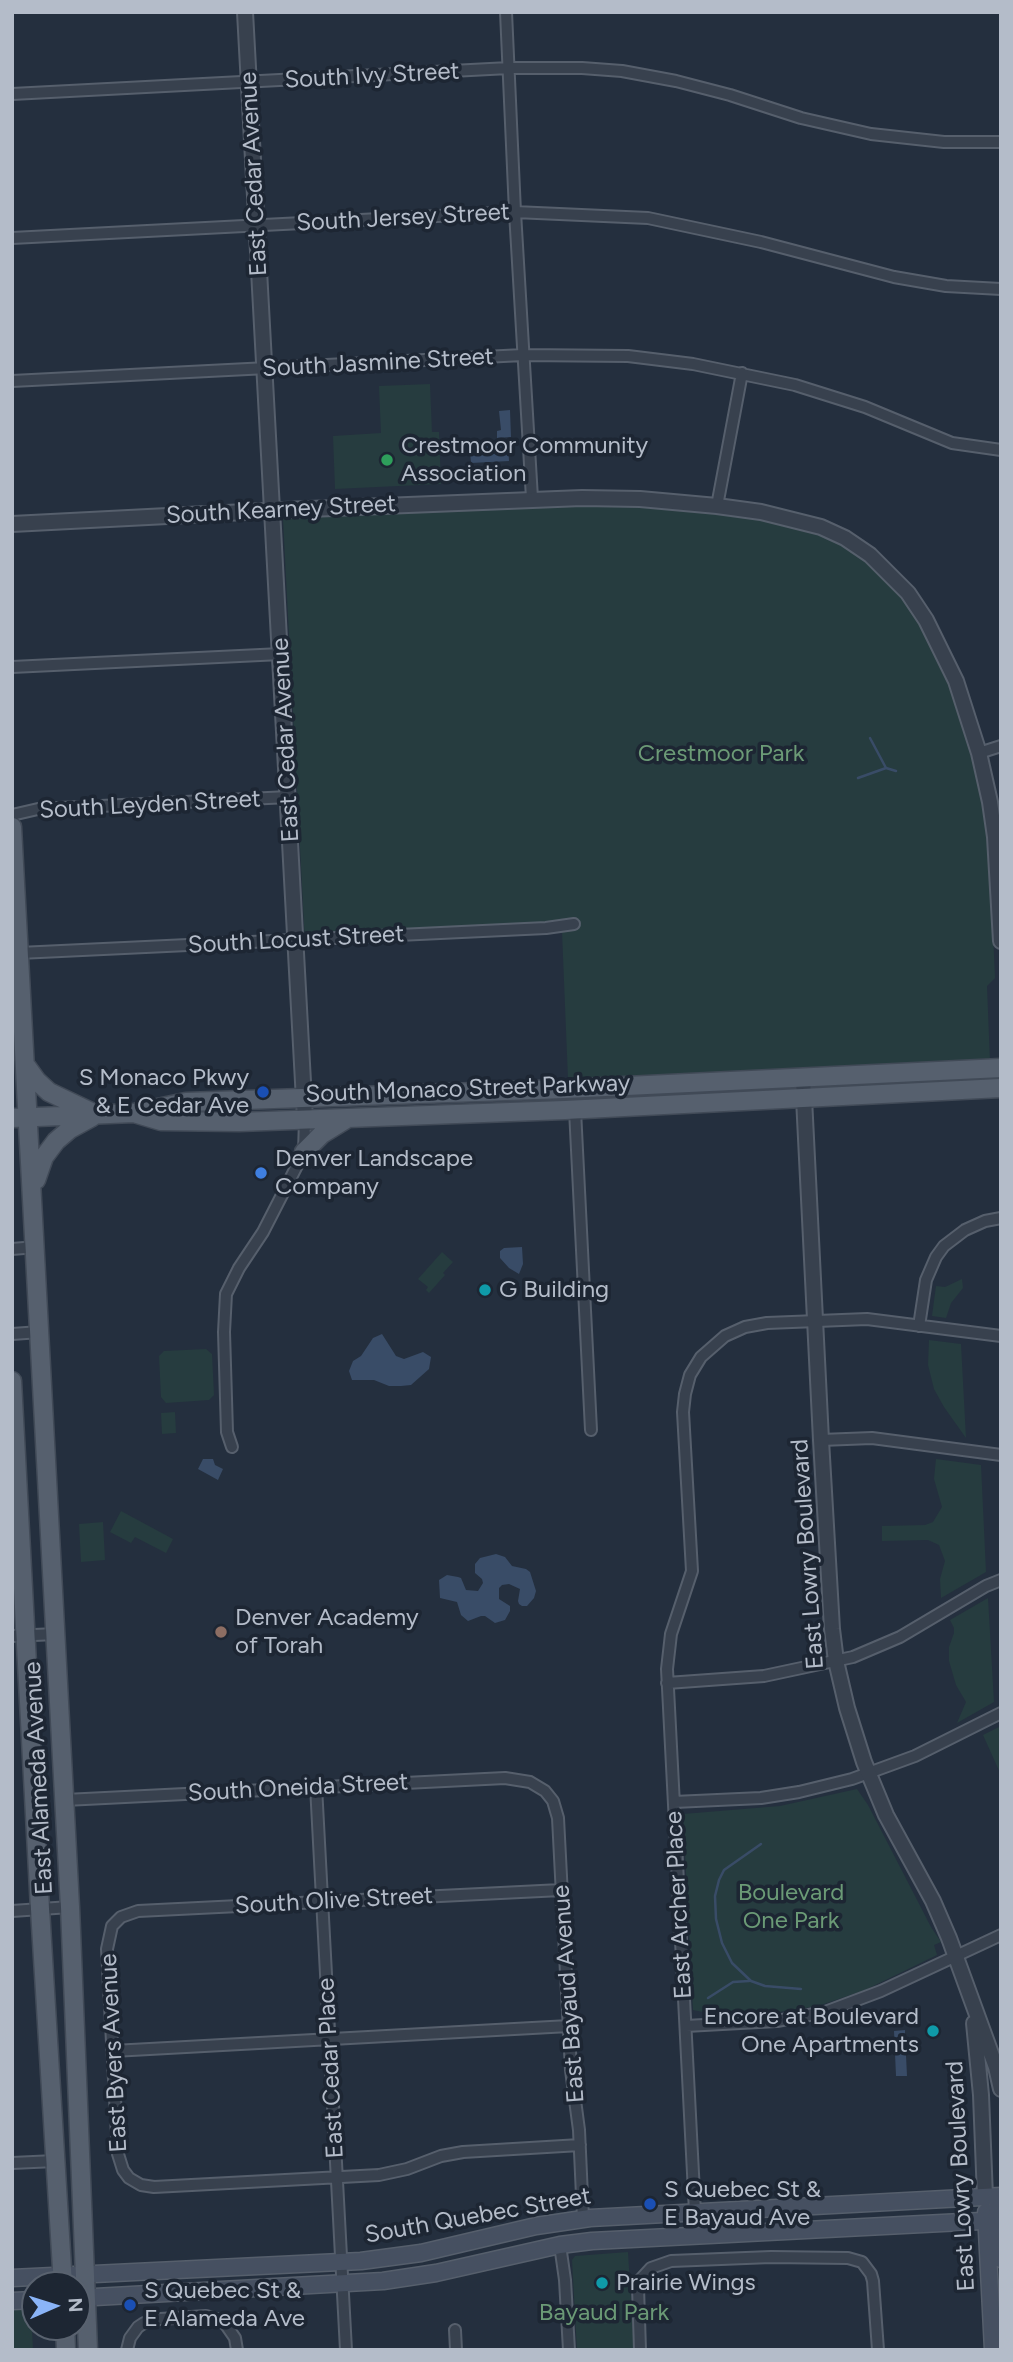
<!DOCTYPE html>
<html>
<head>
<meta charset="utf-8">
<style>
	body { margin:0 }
	#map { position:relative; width:1013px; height:2362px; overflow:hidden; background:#242f3e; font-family:Figtree,sans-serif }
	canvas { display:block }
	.frame { position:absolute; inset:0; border:14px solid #b4bcc9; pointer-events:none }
	.north { position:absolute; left:21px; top:2271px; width:70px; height:70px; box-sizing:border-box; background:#1d2633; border:2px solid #59626f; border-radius:50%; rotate:87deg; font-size:19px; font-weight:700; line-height:28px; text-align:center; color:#b4bcc9 }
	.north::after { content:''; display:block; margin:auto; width:24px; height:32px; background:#8ab4f8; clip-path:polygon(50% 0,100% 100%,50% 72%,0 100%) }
</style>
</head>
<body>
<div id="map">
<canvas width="1013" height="2362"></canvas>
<div class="frame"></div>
<div class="north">N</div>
</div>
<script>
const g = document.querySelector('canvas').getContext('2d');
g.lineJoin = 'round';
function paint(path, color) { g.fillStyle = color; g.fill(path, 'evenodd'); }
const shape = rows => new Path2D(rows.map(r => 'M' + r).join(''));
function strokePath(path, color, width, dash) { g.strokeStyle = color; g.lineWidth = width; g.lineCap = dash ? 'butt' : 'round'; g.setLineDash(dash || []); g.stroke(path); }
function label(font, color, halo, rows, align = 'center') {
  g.font = font + ' Figtree,sans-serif'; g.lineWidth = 7; g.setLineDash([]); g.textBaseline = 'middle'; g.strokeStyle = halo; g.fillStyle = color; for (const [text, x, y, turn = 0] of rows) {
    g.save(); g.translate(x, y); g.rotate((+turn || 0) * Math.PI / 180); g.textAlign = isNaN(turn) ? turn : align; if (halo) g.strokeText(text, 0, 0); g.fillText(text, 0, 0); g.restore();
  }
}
const green = shape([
	[430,384,432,432,439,432,441,484,335,489,333,436,381,433,379,386],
	[548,504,624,504,709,511,761,519,819,533,862,557,900,592,916,615,943,668,964,724,980,790,990,862,995,978,987,986,990,1062,568,1079,562,932,305,944,283,519,288,517],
	[442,1252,453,1262,443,1273,445,1275,429,1293,426,1290,428,1287,418,1279],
	[962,1279,963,1288,951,1303,946,1318,932,1316,936,1286,945,1287],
	[929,1340,961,1344,966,1438,944,1407,934,1389,928,1365],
	[206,1349,212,1354,214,1395,209,1400,166,1403,161,1397,159,1356,164,1351],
	[175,1412,176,1433,162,1434,161,1413],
	[936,1459,981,1465,986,1572,941,1598,940,1579,945,1561,939,1545,928,1540,882,1541,882,1526,925,1525,933,1522,942,1507,934,1479],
	[121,1511,173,1539,166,1553,135,1537,131,1543,110,1532],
	[103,1522,105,1560,81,1562,79,1524],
	[988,1598,994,1702,957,1723,966,1702,956,1685,949,1661,949,1647,954,1633,954,1628,950,1620],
	[1001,1726,1001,1775,983,1735],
	[857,1789,868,1805,931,1927,941,1942,934,1945,937,1955,865,1990,818,2006,779,2012,704,2017,703,2012,693,2010,683,1814,780,1806],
	[628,2252,634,2350,577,2350,572,2260,575,2256],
	[31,2309,33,2350,12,2350,12,2310]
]);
const water = shape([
	[510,410,511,437,497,438,497,431,501,430,499,411],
	[469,440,477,440,477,444,508,443,509,461,471,463],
	[522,1247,523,1264,519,1274,509,1268,500,1258,500,1251,504,1248],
	[382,1334,396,1356,404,1359,423,1352,431,1357,429,1369,411,1385,401,1386,389,1386,374,1380,352,1380,349,1371,353,1361,361,1356,373,1338],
	[203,1459,213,1459,215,1465,223,1469,218,1480,198,1469],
	[496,1554,505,1557,512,1566,526,1569,530,1572,536,1591,534,1598,527,1606,522,1606,519,1604,518,1601,520,1589,509,1584,502,1585,499,1588,499,1599,510,1606,510,1611,505,1620,495,1623,485,1616,481,1616,468,1621,461,1615,457,1602,440,1598,439,1580,447,1575,458,1577,461,1578,466,1590,478,1591,483,1583,482,1579,475,1573,475,1564,480,1558],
	[905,2030,905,2047,902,2048,902,2055,906,2055,907,2076,896,2076,894,2031]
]);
const stream = shape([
	[870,738,886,768],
	[858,778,886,768,896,771],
	[761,1844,724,1870,719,1880,715,1896,716,1919,722,1943,732,1963,751,1981,765,1986,801,1989],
	[708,1998,733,1982,749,1981]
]);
const minor = shape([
	[506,12,515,212,532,498],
	[12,94,509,68,582,68,622,71,676,81,730,95,801,118,871,134,944,142,1001,142],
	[12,238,515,212,648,218,761,242,894,277,946,286,1001,289],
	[12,381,523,355,628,356,693,364,795,385,865,407,952,443,1001,450],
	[717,506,742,373],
	[12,667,281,654],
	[979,753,1001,746],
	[12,815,38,809,289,797],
	[19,953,546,928,574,924],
	[575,1110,591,1430],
	[12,1249,36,1247],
	[919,1326,926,1280,936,1257,944,1246,965,1230,985,1221,1001,1218],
	[12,1334,40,1332],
	[821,1440,872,1438,1001,1455],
	[232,1447,227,1432,224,1332,226,1294,239,1268,263,1232,304,1152,305,1119],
	[12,1636,56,1634],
	[667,1683,764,1676,853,1657,900,1637,986,1586,1001,1580],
	[316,1786,346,2350],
	[65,1800,505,1778,530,1782,545,1791,553,1801,558,1818,571,2070,579,2130,583,2218],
	[674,1802,761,1798,799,1792,852,1779,915,1756,1001,1713],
	[561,1890,138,1911,121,1917,112,1926,107,1949,118,2154,123,2170,129,2178,141,2185,154,2187,379,2175,407,2169,441,2156,463,2152,580,2145],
	[12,1911,70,1907],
	[686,2026,777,2021,825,2012,881,1991,1001,1935],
	[113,2051,569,2026],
	[12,2163,55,2161],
	[695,2212,667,1669,671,1634,692,1571,683,1412,685,1394,690,1375,701,1357,725,1336,745,1327,767,1323,867,1319,1001,1336],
	[560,2245,565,2280,569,2350],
	[455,2330,456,2350],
	[127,2350,130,2338,138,2327,144,2323,160,2319,206,2316,220,2320,226,2325,235,2338,237,2350],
	[640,2350,638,2287,640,2280,651,2268,671,2261,771,2257,848,2258,862,2262,871,2274,873,2281,878,2350]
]);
const tertiary = shape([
	[245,12,305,1119],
	[12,524,284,510,582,498,640,499,717,506,761,512,821,527,845,538,870,555,908,593,926,620,956,681,979,753,990,802,995,837,1001,941],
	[803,1078,821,1440,832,1629,836,1661,847,1708,864,1762,886,1815,933,1901,949,1938,996,2067,1001,2089],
	[974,2023,981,2095,985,2197]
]);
const secondary = shape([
	[997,2209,1001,2259],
	[986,2212,993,2350],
	[12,2278,361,2261,421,2253,536,2226,590,2218,1001,2196],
	[77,2298,383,2281,436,2273,560,2245,592,2241,1001,2220],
	[12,2301,35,2300]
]);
const primary = shape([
	[12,827,70,1907,88,2350],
	[27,1067,37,1081,49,1092,91,1112],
	[134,1113,161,1121,239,1122,565,1110,1001,1088],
	[12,1118,134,1113,186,1102,564,1089,1001,1068],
	[304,1152,322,1134,348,1118],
	[36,1180,44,1157,56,1141,70,1129,92,1117],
	[12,1381,40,1909,63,2285],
	[65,2327,66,2350]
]);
const markers = [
	[387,460,7,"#2e9e5b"],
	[263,1092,7,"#1a4fb4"],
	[261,1173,7,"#3f7fe0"],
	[485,1290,7,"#0f9aa8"],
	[221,1632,7,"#8d6e63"],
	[933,2031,7,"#0f9aa8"],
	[650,2204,7,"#1a4fb4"],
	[602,2283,7,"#0f9aa8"],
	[130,2305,7,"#1a4fb4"]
];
const streetNames = [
	["South Ivy Street",372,76,-3],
	["East Cedar Avenue",254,174,-93],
	["South Jersey Street",403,218,-3],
	["South Jasmine Street",378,363,-3],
	["South Kearney Street",281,510,-3],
	["East Cedar Avenue",286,740,-93],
	["South Leyden Street",150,805,-3],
	["South Locust Street",296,940,-3],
	["South Monaco Street Parkway",468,1089,-2],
	["East Lowry Boulevard",808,1554,-94],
	["East Alameda Avenue",39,1778,-93],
	["South Oneida Street",298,1788,-3],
	["South Olive Street",334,1901,-3],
	["East Archer Place",679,1905,-93],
	["East Bayaud Avenue",569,1994,-94],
	["East Byers Avenue",114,2053,-93],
	["East Cedar Place",331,2068,-93],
	["East Lowry Boulevard",961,2176,-93],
	["South Quebec Street",478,2216,-10]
];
const poiNames = [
	["Crestmoor Community",401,446],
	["Association",401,474],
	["S Monaco Pkwy",249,1078,"right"],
	["& E Cedar Ave",249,1106,"right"],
	["Denver Landscape",275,1159],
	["Company",275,1187],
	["G Building",499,1290],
	["Denver Academy",235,1618],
	["of Torah",235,1646],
	["Encore at Boulevard",919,2017,"right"],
	["One Apartments",919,2045,"right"],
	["S Quebec St &",664,2190],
	["E Bayaud Ave",664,2218],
	["Prairie Wings",616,2283],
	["S Quebec St &",144,2291],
	["E Alameda Ave",144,2319]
];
const parkNames = [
	["Crestmoor Park",721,754],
	["Boulevard",791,1893],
	["One Park",791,1921],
	["Bayaud Park",604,2313]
];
paint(green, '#263c3f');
paint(water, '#394c67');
strokePath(stream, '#394c67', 2.5);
strokePath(minor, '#565f6c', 14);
strokePath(tertiary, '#565f6c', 18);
strokePath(secondary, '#565f6c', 19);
strokePath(primary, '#414a57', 21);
strokePath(minor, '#38414e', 10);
strokePath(tertiary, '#38414e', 14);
strokePath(secondary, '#465061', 16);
strokePath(primary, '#56606e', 18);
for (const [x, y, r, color] of markers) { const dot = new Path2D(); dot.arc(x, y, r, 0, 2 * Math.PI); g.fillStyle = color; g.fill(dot); strokePath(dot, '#1d2633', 2.5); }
label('24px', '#b4bcc9', '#1d2633', streetNames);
label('24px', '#b4bcc9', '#1d2633', poiNames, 'left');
label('24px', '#6b9a76', '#1d2633', parkNames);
</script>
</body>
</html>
